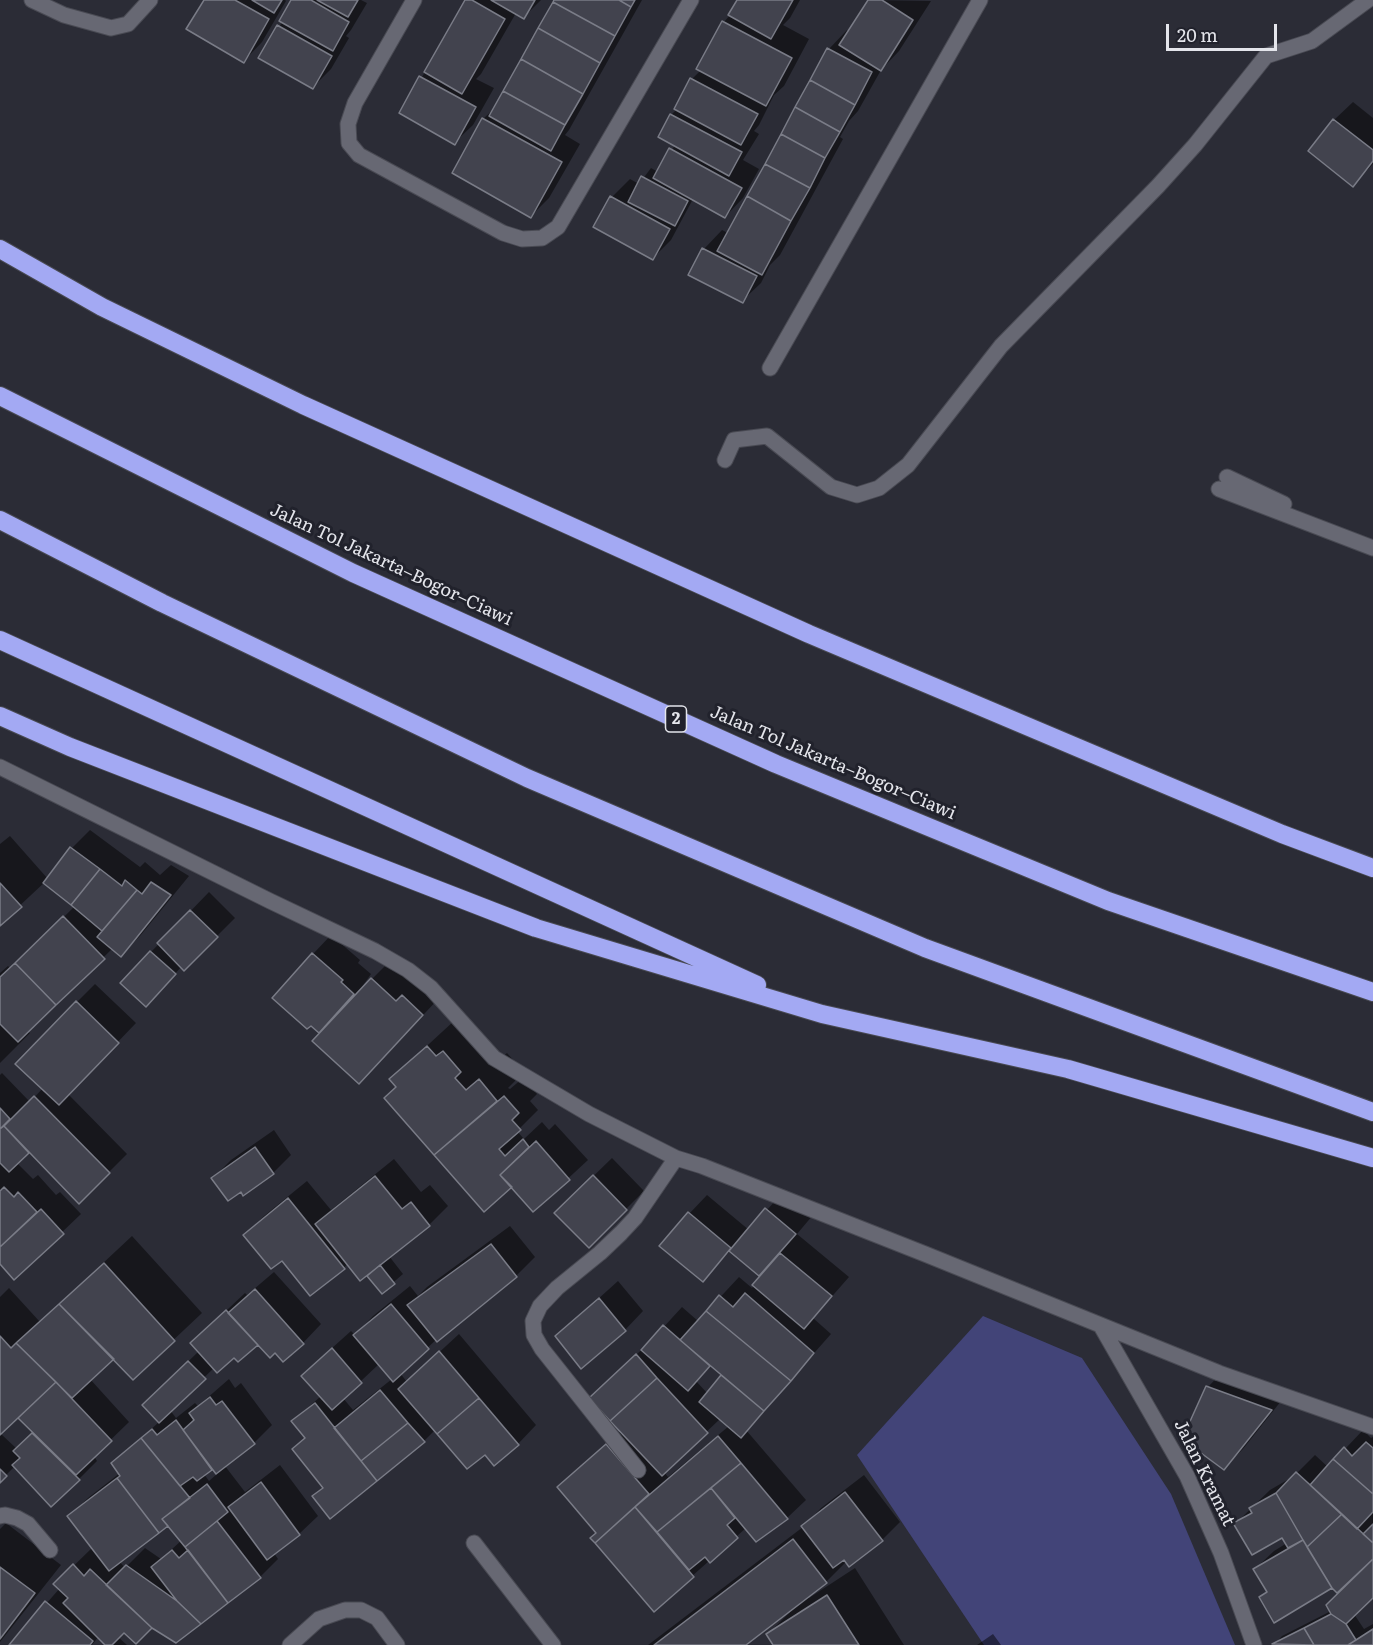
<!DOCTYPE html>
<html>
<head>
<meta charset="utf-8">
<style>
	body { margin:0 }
	#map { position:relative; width:1373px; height:1645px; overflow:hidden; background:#2b2c36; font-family:Literata,serif }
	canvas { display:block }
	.scale { position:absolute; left:1166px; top:24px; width:111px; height:27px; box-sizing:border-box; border:3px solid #e4e5eb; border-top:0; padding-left:8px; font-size:18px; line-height:21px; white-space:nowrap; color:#e4e5eb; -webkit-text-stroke:4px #21222c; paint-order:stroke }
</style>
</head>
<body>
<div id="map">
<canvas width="1373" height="1645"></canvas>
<div class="scale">20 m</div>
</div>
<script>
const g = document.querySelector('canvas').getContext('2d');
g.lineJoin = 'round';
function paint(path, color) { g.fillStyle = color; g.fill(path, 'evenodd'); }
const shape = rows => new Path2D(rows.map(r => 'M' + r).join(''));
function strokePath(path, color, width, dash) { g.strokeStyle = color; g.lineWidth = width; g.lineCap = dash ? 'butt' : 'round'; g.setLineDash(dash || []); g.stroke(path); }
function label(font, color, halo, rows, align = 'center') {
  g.font = font + ' Literata,serif'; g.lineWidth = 6; g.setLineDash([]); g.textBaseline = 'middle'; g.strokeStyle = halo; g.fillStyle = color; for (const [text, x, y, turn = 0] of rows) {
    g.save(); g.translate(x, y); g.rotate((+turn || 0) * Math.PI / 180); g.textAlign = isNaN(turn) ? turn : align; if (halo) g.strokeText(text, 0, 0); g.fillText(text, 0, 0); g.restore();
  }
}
const green = shape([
	[983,1316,1082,1358,1171,1494,1235,1645,984,1645,857,1455]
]);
const shadow = shape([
	[205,0,285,0,286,1,262,42,244,61],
	[293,0,361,0,367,3,351,30,346,36,349,38,331,69,312,88,260,57,283,21],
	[467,0,541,0,524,17,516,13,481,74,476,79,494,88,473,125,454,143,401,113],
	[556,0,642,0,569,130,565,135,580,144,549,198,531,216,483,119,498,105],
	[738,0,800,0,790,18,783,25,809,39,784,86,774,95,759,125,754,131,759,134,743,160,759,169,743,198,725,217,693,199,671,240,652,259,612,197,630,179,639,184,651,168,658,172,675,145,671,115,677,109,692,79,701,70,698,68,724,22,730,15],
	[869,0,931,1,899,51,881,70,858,111,849,121,840,137,843,139,780,255,770,265,761,283,742,301,690,274,704,249,722,230,728,233,829,49,847,30,850,32],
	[1353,102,1373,118,1373,164,1353,185,1310,151,1334,120],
	[90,830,140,867,145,862,160,875,171,865,189,876,140,936,121,955,113,948,28,1031,30,1033,0,1063,0,973,8,966,11,969,75,906,45,882,0,924,0,844,10,836,48,879,72,848],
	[209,892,235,918,184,969,182,966,155,996,151,952],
	[331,935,360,960,358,963,371,974,362,987,363,988,390,961,441,996,377,1064,321,1033,311,1024,313,954],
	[95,984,136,1023,68,1094,127,1154,79,1202,30,1151,17,1163,33,1179,38,1175,56,1195,60,1192,81,1214,14,1278,0,1262,0,1075,2,1073,30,1102,43,1088,77,1002],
	[455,1020,494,1064,507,1053,524,1072,508,1088,510,1089,523,1078,537,1094,530,1101,538,1110,517,1131,524,1139,542,1122,549,1130,555,1124,588,1160,534,1210,512,1185,440,1150,391,1079],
	[274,1130,291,1155,273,1173,241,1189,213,1178,231,1160],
	[612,1158,644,1191,589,1246,574,1195],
	[394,1159,421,1192,430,1185,448,1206,429,1225,389,1256,403,1274,382,1292,367,1274,348,1263,344,1268,282,1259,245,1235,264,1216,307,1181,331,1210],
	[784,1191,813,1215,797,1234,849,1277,813,1318,831,1334,746,1430,806,1500,787,1518,757,1540,746,1528,654,1610,592,1538,597,1533,559,1487,621,1431,609,1380,650,1342,682,1307,698,1321,739,1277,752,1288,761,1276,731,1250,703,1280,689,1214,707,1195,749,1230],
	[712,1365,723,1375,708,1394,696,1381],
	[720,1419,729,1426,668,1477,664,1472],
	[510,1226,535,1257,516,1276,437,1339,400,1373,407,1382,459,1334,536,1425,518,1444,485,1453,435,1430,424,1441,330,1517,314,1496,324,1486,294,1449,306,1437,293,1421,321,1396,322,1357,351,1331,355,1335,373,1316,410,1286,418,1296,427,1287],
	[379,1364,392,1379,353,1410,343,1398],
	[132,1236,202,1313,133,1378,113,1358,90,1379,129,1422,94,1456,97,1461,79,1479,15,1466,0,1481,0,1297,9,1288,40,1322],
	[18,1416,34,1433,17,1449,0,1433],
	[274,1272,321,1324,303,1343,276,1351,258,1343,234,1356,214,1368,170,1410,176,1418,195,1403,198,1406,229,1379,235,1388,241,1383,272,1425,254,1443,225,1466,245,1492,280,1465,318,1516,299,1534,274,1553,278,1559,260,1577,152,1626,124,1631,118,1637,127,1645,105,1645,106,1644,99,1636,92,1645,10,1645,60,1588,55,1584,93,1547,69,1516,88,1498,120,1473,113,1464,159,1422,162,1387,199,1351,192,1343,245,1293,247,1295],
	[212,1468,217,1474,209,1481,204,1474],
	[168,1524,182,1540,161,1559,145,1548,125,1568,119,1561],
	[618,1281,643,1311,625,1330,557,1336],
	[1226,1368,1289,1391,1243,1449,1224,1468,1208,1387],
	[1363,1430,1371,1438,1373,1437,1373,1595,1354,1614,1364,1629,1373,1624,1373,1645,1274,1645,1282,1636,1331,1611,1340,1593,1333,1586,1260,1597,1268,1590,1255,1569,1274,1551,1287,1543,1282,1535,1235,1524,1270,1490,1294,1476,1315,1455,1328,1467],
	[864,1475,900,1522,882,1540,847,1561,826,1582,808,1596,809,1598,855,1568,904,1645,775,1645,768,1634,790,1612,789,1611,744,1645,648,1645,803,1527,821,1508],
	[6,1523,61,1565,0,1642,0,1529],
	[993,1634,1001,1645,977,1645]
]);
const building = shape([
	[204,0,235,0,269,19,244,63,186,29,204,0],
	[252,0,282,0,274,13,252,0],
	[291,0,311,0,349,22,333,51,279,21,291,0],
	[317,0,358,0,348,17,317,0],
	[465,0,472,0,505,19,462,94,424,72,465,0],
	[491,0,535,0,524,19,491,0],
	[554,0,619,0,631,7,615,36,553,2,554,0],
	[619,0,635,0,631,7,619,0],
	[737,0,793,0,771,39,728,15,737,0],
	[868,0,882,0,913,20,881,71,839,45,868,0],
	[553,2,615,36,600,63,538,28,553,2],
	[722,21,792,58,766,106,696,69,722,21],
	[277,25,332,56,313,89,258,58,277,25],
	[538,28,600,63,583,94,521,59,538,28],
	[827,48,872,72,855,105,810,80,827,48],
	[521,59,583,94,565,125,503,91,521,59],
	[419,76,476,107,455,145,399,113,419,76],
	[690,78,758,114,741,145,674,109,690,78],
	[810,80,855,105,840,132,795,107,810,80],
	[503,91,565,125,551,151,489,116,503,91],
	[795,107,840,132,825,158,781,134,795,107],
	[670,114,742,152,729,176,658,137,670,114],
	[482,118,562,162,531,218,452,173,482,118],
	[1333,119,1373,150,1373,161,1353,187,1308,151,1333,119],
	[781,134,825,158,810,188,765,164,781,134],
	[669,148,742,188,725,218,653,178,669,148],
	[765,164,810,188,791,221,747,196,765,164],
	[641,176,688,201,675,226,628,202,641,176],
	[610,196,670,229,653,260,593,227,610,196],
	[747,196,791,221,762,275,717,251,747,196],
	[702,248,757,276,743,303,688,275,702,248],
	[70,847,100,869,71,905,43,883,70,847],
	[100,869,122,886,125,880,137,890,102,931,71,905,100,869],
	[151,882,171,895,121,957,97,937,137,890,142,894,151,882],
	[0,883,22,907,0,926,0,883],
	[190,910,218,937,184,971,157,943,190,910],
	[63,916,105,959,56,1005,15,963,63,916],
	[150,951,176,974,146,1007,120,983,150,951],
	[312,953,343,980,341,982,354,994,319,1033,311,1026,307,1029,272,998,312,953],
	[15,963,56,1005,18,1042,0,1024,0,977,15,963],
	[371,978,396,1001,402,995,423,1015,359,1084,312,1041,371,978],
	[76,1001,119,1043,59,1105,15,1064,76,1001],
	[427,1046,436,1056,443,1051,461,1072,455,1078,466,1090,479,1079,497,1101,434,1155,384,1098,396,1087,389,1079,427,1046],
	[34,1096,110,1173,79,1204,4,1126,34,1096],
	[504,1096,519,1113,512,1120,521,1130,499,1149,505,1156,523,1139,529,1147,500,1175,512,1187,484,1212,434,1155,504,1096],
	[0,1108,10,1119,0,1129,0,1108],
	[4,1126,29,1153,9,1172,0,1163,0,1129,4,1126],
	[536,1141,570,1180,533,1212,500,1175,536,1141],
	[255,1147,274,1174,243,1196,241,1192,228,1201,211,1178,255,1147],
	[593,1175,627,1210,589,1248,554,1213,593,1175],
	[375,1176,402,1209,411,1202,430,1226,360,1281,315,1224,375,1176],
	[4,1187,14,1197,18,1192,37,1212,0,1247,0,1191,4,1187],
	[288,1198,345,1269,310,1296,282,1261,271,1269,243,1235,288,1198],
	[765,1208,796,1234,759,1276,729,1251,765,1208],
	[41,1209,64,1234,14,1280,0,1264,0,1247,41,1209],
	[688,1212,731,1248,703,1282,659,1246,688,1212],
	[491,1244,517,1277,437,1342,407,1305,491,1244],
	[780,1253,832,1296,804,1329,752,1285,780,1253],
	[104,1263,175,1341,133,1380,59,1304,104,1263],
	[380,1265,395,1284,382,1294,367,1276,380,1265],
	[255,1289,304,1344,283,1362,275,1353,270,1358,228,1313,255,1289],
	[745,1293,814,1353,791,1381,706,1311,719,1295,733,1307,745,1293],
	[599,1298,626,1331,581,1369,555,1336,599,1298],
	[59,1304,114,1359,72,1398,16,1343,59,1304],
	[391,1304,429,1349,393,1382,353,1335,391,1304],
	[226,1310,258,1345,238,1362,234,1358,217,1373,190,1343,226,1310],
	[706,1311,791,1381,764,1411,680,1340,706,1311],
	[663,1325,710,1366,688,1391,641,1350,663,1325],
	[0,1336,11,1348,16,1343,56,1382,0,1435,0,1336],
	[332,1348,362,1383,332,1410,301,1376,332,1348],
	[439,1351,479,1398,437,1434,398,1389,439,1351],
	[636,1354,657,1378,610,1421,589,1398,636,1354],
	[188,1361,206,1379,159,1423,142,1405,188,1361],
	[721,1375,764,1411,741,1438,699,1402,721,1375],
	[657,1378,708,1433,662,1476,610,1421,657,1378],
	[56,1382,112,1441,76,1475,18,1418,56,1382],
	[1206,1386,1272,1410,1224,1470,1182,1439,1206,1386],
	[380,1390,408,1423,361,1461,334,1428,380,1390],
	[210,1397,216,1405,222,1401,255,1444,216,1474,183,1430,194,1420,189,1413,210,1397],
	[479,1398,519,1445,494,1466,485,1455,467,1469,437,1434,479,1398],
	[315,1403,377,1481,330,1519,312,1496,323,1488,292,1449,305,1438,291,1421,315,1403],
	[176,1420,212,1470,197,1481,193,1477,180,1486,141,1438,152,1429,157,1435,176,1420],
	[408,1423,425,1442,377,1481,361,1461,408,1423],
	[32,1433,80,1480,51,1507,12,1465,20,1458,13,1451,32,1433],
	[718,1436,741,1463,657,1532,635,1507,718,1436],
	[141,1438,190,1498,162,1519,168,1526,159,1533,117,1478,120,1476,111,1463,141,1438],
	[1366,1442,1373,1448,1373,1494,1333,1459,1344,1447,1352,1456,1366,1442],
	[606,1444,649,1494,595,1543,590,1538,596,1533,557,1487,606,1444],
	[1333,1459,1373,1494,1373,1512,1357,1529,1310,1485,1333,1459],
	[741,1463,788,1519,756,1542,711,1488,741,1463],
	[0,1469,7,1476,0,1483,0,1469],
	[1296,1472,1342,1514,1307,1547,1276,1493,1296,1472],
	[117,1478,159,1533,109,1571,67,1516,117,1478],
	[261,1482,300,1535,267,1560,228,1507,261,1482],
	[207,1484,228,1512,185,1547,162,1519,207,1484],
	[711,1488,735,1518,727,1525,738,1538,710,1563,705,1557,689,1570,657,1532,711,1488],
	[845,1492,883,1541,849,1567,844,1560,833,1568,801,1526,845,1492],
	[1276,1493,1303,1540,1288,1548,1282,1538,1252,1555,1233,1523,1252,1513,1249,1508,1276,1493],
	[635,1507,694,1577,654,1612,595,1543,635,1507],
	[1342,1514,1373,1543,1373,1559,1337,1593,1332,1588,1307,1547,1342,1514],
	[217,1521,261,1578,228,1603,185,1547,217,1521],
	[1373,1524,1373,1543,1363,1534,1373,1524],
	[793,1539,827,1583,746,1645,654,1645,793,1539],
	[1303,1540,1332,1588,1274,1623,1259,1597,1267,1592,1253,1569,1303,1540],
	[172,1550,179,1558,188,1550,228,1603,201,1624,177,1601,151,1567,172,1550],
	[1373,1559,1373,1598,1346,1624,1331,1614,1326,1605,1373,1559],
	[73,1564,84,1576,90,1569,152,1628,136,1644,124,1633,112,1645,105,1645,63,1603,68,1598,53,1584,73,1564],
	[126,1565,177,1601,201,1624,176,1643,152,1628,106,1585,126,1565],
	[0,1567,35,1593,0,1639,0,1567],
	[827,1595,859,1645,773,1645,766,1634,827,1595],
	[45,1601,93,1641,90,1645,9,1645,45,1601],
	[1331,1614,1346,1624,1356,1640,1348,1645,1314,1645,1304,1628,1331,1614],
	[1304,1628,1314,1645,1272,1644,1304,1628],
	[1373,1629,1373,1645,1348,1645,1356,1640,1373,1629]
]);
const street = shape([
	[32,0,64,15,111,28,128,24,150,0],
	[414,0,355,103,348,124,349,143,359,155,503,233,522,239,542,238,558,227,691,0],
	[770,368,980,0],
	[725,460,734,440,767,436,831,487,857,495,879,488,908,465,1001,346,1158,186,1195,145,1266,56,1312,41,1368,0],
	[1227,477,1284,504],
	[1219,489,1373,548],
	[0,767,270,901,375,951,408,970,431,988,494,1058,589,1114,676,1158,702,1166,925,1254,1219,1373,1373,1427],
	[1101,1326,1187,1476,1221,1553,1254,1645],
	[638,1470,542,1349,534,1335,533,1321,540,1306,557,1288,600,1253,621,1233,635,1218,676,1158],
	[0,1516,5,1515,17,1518,28,1524,50,1550],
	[474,1543,553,1645],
	[290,1645,319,1619,345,1610,361,1610,377,1618,397,1645]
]);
const highway = shape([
	[0,249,102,307,303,405,809,634,1282,834,1373,868],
	[0,396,353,573,776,764,1108,901,1373,992],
	[0,520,162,603,527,778,925,948,1373,1112],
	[0,640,757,985],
	[0,716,70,747,536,928,822,1014,1068,1069,1373,1158]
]);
const shields = [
	[676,719,21]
];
const shieldNames = [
	["2",676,719]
];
const streetNames = [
	["Jalan Tol Jakarta–Bogor–Ciawi",391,565,25],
	["Jalan Tol Jakarta–Bogor–Ciawi",833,763,23],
	["Jalan Kramat",1204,1473,64]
];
paint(green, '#424478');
paint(shadow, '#0007');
paint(building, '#42434e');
strokePath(building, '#7a7c87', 1.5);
strokePath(street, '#494a53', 17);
strokePath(highway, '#494a53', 20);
strokePath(street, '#676873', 15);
strokePath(highway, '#a3a9f3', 18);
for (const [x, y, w] of shields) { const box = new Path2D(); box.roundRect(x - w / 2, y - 13, w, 26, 4.5); g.fillStyle = '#21222c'; g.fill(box); strokePath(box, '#e4e5eb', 1.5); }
label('bold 16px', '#e4e5eb', null, shieldNames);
label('18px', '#e4e5eb', '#21222c', streetNames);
</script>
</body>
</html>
